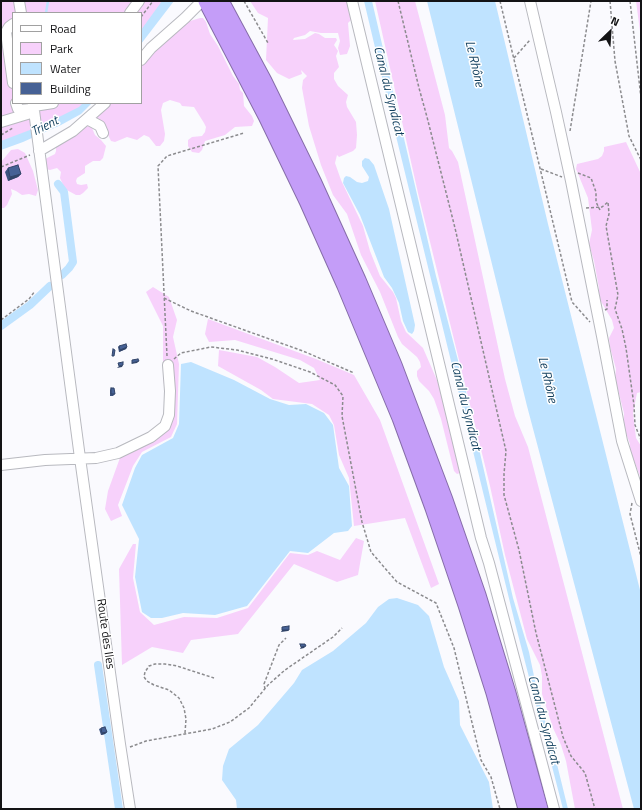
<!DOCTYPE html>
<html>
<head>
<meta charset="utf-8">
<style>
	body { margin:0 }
	#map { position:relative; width:642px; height:810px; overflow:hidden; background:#fafafe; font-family:"Titillium Web",sans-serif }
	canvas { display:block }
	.frame { position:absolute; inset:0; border:2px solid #131315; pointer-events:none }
	.legend { position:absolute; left:12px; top:12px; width:130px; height:92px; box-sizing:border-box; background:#fff; border:1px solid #a1a1a1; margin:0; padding:5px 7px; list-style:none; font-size:12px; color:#131315 }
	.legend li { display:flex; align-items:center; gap:8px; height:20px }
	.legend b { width:20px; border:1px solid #a1a1a1 }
	.north { position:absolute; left:590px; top:12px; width:40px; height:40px; -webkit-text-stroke:3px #fff; paint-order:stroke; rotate:25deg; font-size:11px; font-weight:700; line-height:16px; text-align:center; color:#131315 }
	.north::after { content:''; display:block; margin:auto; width:14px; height:18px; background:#131315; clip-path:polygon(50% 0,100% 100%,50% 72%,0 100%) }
</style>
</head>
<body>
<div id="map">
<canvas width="642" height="810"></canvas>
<div class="frame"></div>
<ul class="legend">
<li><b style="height:5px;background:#fff"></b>Road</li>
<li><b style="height:11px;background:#f7d1fb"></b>Park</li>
<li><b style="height:11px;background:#bfe3ff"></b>Water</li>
<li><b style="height:11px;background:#466195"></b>Building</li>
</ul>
<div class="north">N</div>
</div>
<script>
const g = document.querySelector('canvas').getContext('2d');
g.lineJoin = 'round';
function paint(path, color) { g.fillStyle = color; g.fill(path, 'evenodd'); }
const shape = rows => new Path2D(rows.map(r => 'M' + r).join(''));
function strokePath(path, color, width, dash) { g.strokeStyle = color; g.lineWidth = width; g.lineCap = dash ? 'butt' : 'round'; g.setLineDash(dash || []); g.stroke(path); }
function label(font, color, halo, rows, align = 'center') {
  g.font = font + ' "Titillium Web",sans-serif'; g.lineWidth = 3; g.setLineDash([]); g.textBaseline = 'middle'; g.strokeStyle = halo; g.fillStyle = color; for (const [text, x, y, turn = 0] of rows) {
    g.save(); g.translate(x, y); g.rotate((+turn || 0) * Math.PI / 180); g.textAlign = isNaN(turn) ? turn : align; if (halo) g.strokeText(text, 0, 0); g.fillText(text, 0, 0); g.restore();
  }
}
const green = shape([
	[1,1,169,1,141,38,141,13,13,13,13,103,84,103,79,109,44,129,1,144],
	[250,1,348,1,351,20,348,23,350,46,347,54,340,55,338,48,340,41,338,33,321,33,310,31,305,35,294,38,293,40,305,39,315,33,319,34,325,38,336,38,337,40,334,45,338,51,336,56,339,67,334,73,334,79,338,86,348,95,346,102,347,107,356,122,357,135,356,148,353,151,339,157,337,155,335,163,341,180,363,226,370,251,380,276,393,292,396,298,401,321,406,332,423,348,443,394,462,471,460,473,457,474,454,471,441,419,434,399,429,391,419,381,417,376,417,371,421,367,420,362,417,357,402,344,398,337,380,292,361,255,347,214,333,195,321,165,309,126,302,88,303,80,307,76,301,70,302,74,289,79,277,73,266,60,268,18,258,13],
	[375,1,415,1,445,115,449,148,452,151,458,162,505,379,515,416,528,447,623,809,575,809,566,761,561,745,553,728,542,694,542,676,540,665,527,639,505,555,490,486,418,193],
	[636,1,641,1,641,39],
	[200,18,203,18,206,22,210,34,218,46,233,76,239,84,240,90,243,93,244,106,252,116,254,121,252,126,235,127,225,135,205,141,202,150,199,153,192,152,188,146,188,140,192,137,202,136,205,132,206,127,204,123,194,107,182,106,180,103,170,100,163,103,161,110,165,134,164,141,160,146,156,146,149,137,144,135,137,140,127,137,115,142,111,141,103,125,95,121,95,116,107,103,141,103,141,67,157,48,187,22],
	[88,126,92,128,95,135,101,140,106,146,103,158,100,161,93,161,85,166,85,173,77,178,76,181,77,184,81,185,87,184,88,188,83,193,80,195,76,195,65,189,60,178,61,172,57,168,50,170,46,169,45,159,55,154,56,151,56,146,83,128],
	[626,142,641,174,641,392,637,393,633,413,636,438,641,446,641,479,630,450,630,444,624,428,624,413,619,394,615,378,616,369,610,347,609,338,614,328,612,320,599,298,599,288,594,261,589,244,592,230,588,198,576,169,577,164,598,159,602,156,604,151,604,147],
	[18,149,25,153,33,171,38,190,36,196,29,194,22,195,16,191,11,189,12,194,7,205,4,208,1,208,1,162,11,150],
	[153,287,169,297,177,320,173,337,179,364,177,424,171,437,142,452,133,466,118,505,122,516,111,521,105,509,108,491,121,455,168,427,163,374,163,326,146,292],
	[208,319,316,359,354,375,380,420,439,584,431,588,405,518,354,526,349,478,339,455,334,425,329,415,312,404,273,399,261,390,218,366,219,350,257,357,275,367,299,383,320,380,314,368,300,360,235,340,209,342,205,334],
	[356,538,364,541,358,575,337,582,294,564,238,634,191,640,183,653,152,647,122,665,119,569,133,544,136,544,133,578,140,612,154,625,184,617,217,618,248,608,290,553,308,555,317,551,340,560]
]);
const water = shape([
	[162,1,174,1,141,44,141,30],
	[364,1,372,1,375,14,436,276,465,387,513,598,529,652,539,700,553,748,568,809,563,809,515,623,395,132],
	[427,1,495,1,548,224,641,594,641,809,634,809,527,406],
	[83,103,92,103,81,114,61,125,23,142,1,150,1,141,43,125,79,107],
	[365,158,369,159,374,165,389,209,415,325,414,331,412,334,408,332,403,321,399,303,392,288,384,277,360,215,343,183,344,178,346,176,350,177,357,182,362,183,368,181,369,177,362,166,362,161],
	[191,362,234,380,270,399,289,405,306,404,324,413,333,425,339,468,349,486,352,526,348,531,334,533,308,553,290,551,247,606,215,615,183,613,162,618,151,618,142,612,135,577,139,539,122,505,135,468,142,455,173,438,179,424,181,364],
	[397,598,418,605,429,616,444,667,459,701,460,725,489,782,493,809,237,809,236,800,222,780,223,766,229,749,258,725,294,683,302,670,333,651,366,623,378,607,389,599]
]);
const stream = shape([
	[46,13,48,1]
]);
const canal = shape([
	[58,184,64,192,73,262,69,268,62,275],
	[1,326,30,305,50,286],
	[98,665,119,809]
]);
const path = shape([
	[244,1,268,43],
	[398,1,419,88,427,117,455,228,506,451,504,474,504,495,519,550,536,633,563,737,571,756,585,773,595,809],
	[500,1,572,302,590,322],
	[610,1,615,61,629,136,641,160],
	[630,1,641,98],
	[141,17,153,1],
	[514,58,530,40],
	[570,131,591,1],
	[1,135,13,128],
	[1,167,30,155],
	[541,169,562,177],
	[578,173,591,178,596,192,596,202,600,210],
	[586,208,602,207,608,202,609,214,606,226,618,295,615,309,622,329,626,348,634,405,635,425,641,440],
	[164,298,191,311,303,351,354,373],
	[605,310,607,309,607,300],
	[1,320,29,299,35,291],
	[167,356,158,166,167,156,244,133],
	[174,359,181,353,211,347,237,350,272,359,310,372,335,385,343,396,342,416,362,522,371,552,397,582,436,603,454,648,481,760,491,777,500,809],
	[632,503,630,514,641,557],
	[265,689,264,684,279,645,286,638],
	[185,733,186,719,184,708,179,698,169,690,154,685,147,681,144,677,145,672,149,666,155,664,165,664,177,666,214,678],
	[130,747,146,741,212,729,230,722,249,708,268,685,285,670,333,637,342,628]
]);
const minor = shape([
	[19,1,21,13],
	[352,1,481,538,489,563,554,809],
	[530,1,556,112,571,181,602,336,622,441,641,501],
	[130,13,139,1],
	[13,24,9,27,6,32,13,83],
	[141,60,151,48,185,18,198,5],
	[16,103,18,109,20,110,31,109],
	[33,103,80,458,120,744,130,809],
	[34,106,53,103],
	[87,119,100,126,103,133],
	[1,122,34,112],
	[39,151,73,131,105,103],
	[1,465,45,460,96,458,118,453,151,437,165,426,169,415,170,391,168,365]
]);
const highway = shape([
	[206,1,266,116,307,201,345,286,400,418,433,508,466,605,494,693,526,809],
	[221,1,264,81,314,183,358,280,394,365,445,500,478,595,508,693,540,809]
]);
const wall = shape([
	[8,168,21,174,18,177,8,181,5,172],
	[119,346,127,347,126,349,119,352,118,347],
	[111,388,115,394,113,396,110,396,110,390],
	[101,728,107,732,105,734,101,735,99,729]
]);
const shadedWall = shape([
	[21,174,18,177,8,181,10,177],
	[127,347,126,349,119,352,120,350],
	[139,361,137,363,131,364,132,363],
	[123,365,122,367,117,368,119,366],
	[282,630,289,630,288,631,281,632],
	[306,646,304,648,300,649,301,647],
	[107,732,105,734,101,735,102,733]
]);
const building = shape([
	[18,165,21,174,10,177,8,168,18,165],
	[126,344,127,347,120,350,119,346,126,344],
	[113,349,115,350,114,356,112,356,113,349],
	[138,359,139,361,132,363,132,360,138,359],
	[123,362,123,365,119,366,118,363,123,362],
	[111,388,114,388,115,394,111,394,111,388],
	[289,626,289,630,282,630,282,627,289,626],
	[300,644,305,644,306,646,301,647,300,644],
	[105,727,107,732,102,733,101,728,105,727]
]);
const streetNames = [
	["Route des Iles",105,634,82]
];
const waterNames = [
	["Le Rhône",474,64,77],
	["Canal du Syndicat",388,91,76],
	["Trient",45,127,-27],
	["Le Rhône",547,380,77],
	["Canal du Syndicat",465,406,76],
	["Canal du Syndicat",543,720,75]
];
paint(green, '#f7d1fb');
paint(water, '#bfe3ff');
strokePath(stream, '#bfe3ff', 2.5);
strokePath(canal, '#bfe3ff', 8);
strokePath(minor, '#b8b9bf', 12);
strokePath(highway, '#866da9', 17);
strokePath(path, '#8b8b8e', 1.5, [3, 2]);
strokePath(minor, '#fff', 10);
strokePath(highway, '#c49df8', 15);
paint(wall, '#3c5380');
paint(shadedWall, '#314468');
paint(building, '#466195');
strokePath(building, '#314468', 1);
label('12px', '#131315', '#fff', streetNames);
label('italic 13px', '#113f5e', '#fff', waterNames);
</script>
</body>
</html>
